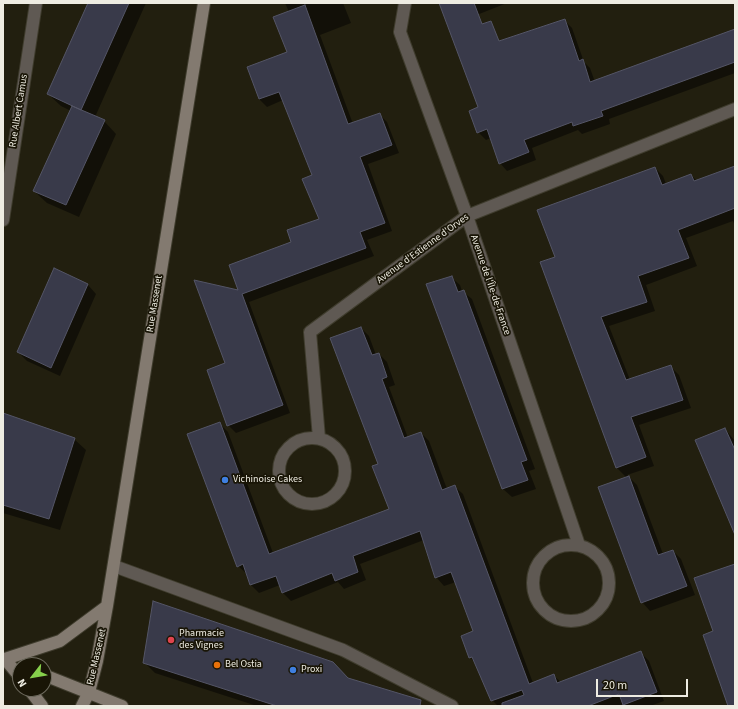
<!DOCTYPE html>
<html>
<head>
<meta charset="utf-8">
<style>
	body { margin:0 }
	#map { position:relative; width:738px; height:709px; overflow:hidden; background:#221f0f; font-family:"Source Sans 3",sans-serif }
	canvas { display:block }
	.frame { position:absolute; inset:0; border:4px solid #eeece2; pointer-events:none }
	.north { position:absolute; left:12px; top:657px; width:40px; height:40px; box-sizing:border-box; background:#191506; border:1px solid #6e6b5e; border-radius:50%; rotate:239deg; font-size:11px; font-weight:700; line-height:16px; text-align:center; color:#eeece2 }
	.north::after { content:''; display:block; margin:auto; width:14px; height:18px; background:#86cf4b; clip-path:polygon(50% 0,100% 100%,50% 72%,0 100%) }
	.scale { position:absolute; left:596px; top:679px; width:92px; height:18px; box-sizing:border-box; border:2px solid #eeece2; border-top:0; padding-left:5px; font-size:12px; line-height:14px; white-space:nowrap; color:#eeece2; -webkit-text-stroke:3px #191506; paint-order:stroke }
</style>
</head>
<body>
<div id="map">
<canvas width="738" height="709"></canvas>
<div class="frame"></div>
<div class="north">N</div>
<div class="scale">20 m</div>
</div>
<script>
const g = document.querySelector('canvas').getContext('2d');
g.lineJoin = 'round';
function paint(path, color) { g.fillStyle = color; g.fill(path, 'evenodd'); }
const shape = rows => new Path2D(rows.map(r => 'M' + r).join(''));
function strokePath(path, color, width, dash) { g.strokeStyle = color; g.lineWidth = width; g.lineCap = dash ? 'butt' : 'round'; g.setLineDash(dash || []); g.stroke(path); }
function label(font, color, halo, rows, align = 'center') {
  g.font = font + ' "Source Sans 3",sans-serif'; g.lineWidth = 3.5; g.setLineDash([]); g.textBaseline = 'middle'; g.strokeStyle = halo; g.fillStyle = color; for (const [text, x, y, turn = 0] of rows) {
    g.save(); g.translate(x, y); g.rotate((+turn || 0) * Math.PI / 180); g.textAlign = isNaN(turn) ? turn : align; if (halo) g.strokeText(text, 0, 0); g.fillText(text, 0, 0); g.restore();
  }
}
const shadow = shape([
	[89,3,146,3,95,117,104,121,116,134,79,217,47,203,34,191,71,111,61,106,48,94],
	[285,3,343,3,351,23,320,35,353,124,379,114,387,122,399,153,368,164,392,231,367,240,374,256,249,302,290,413,236,433,228,425,226,364,240,291,320,220,313,176,283,100,267,107,259,99,288,53,289,12],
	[440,3,507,3,454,24],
	[564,20,572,28,584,62,590,68,595,82,735,30,735,73,609,119,610,124,582,134,578,130,532,148,536,160,507,171,500,163,491,138,486,140,478,132,480,108],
	[735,167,735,226,733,221,686,238,697,266,646,285,655,311,609,326,630,380,670,366,679,375,691,408,639,425,654,466,627,475,637,485,663,554,673,551,681,559,695,595,650,611,642,602,627,478,617,468,557,257,655,168,663,176,666,184,691,175,697,181],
	[54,269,88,285,96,294,60,376,27,361,18,352],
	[451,277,460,285,462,291,472,299,535,469,529,471,536,489,512,497,503,489],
	[361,328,369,336,376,355,379,354,387,362,395,385,389,387,408,438,421,433,429,441,447,489,454,486,463,494,533,683,554,676,561,682,641,653,649,661,664,701,650,706,625,706,623,704,618,706,498,706,492,700,475,663,470,657,474,632,456,582,444,586,436,577,424,540,360,564,366,580,344,589,338,582,291,601,283,593,280,585,259,593,251,585,247,574,238,566,220,424,228,432,273,553,390,509,380,464],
	[3,426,74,439,86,450,60,530,3,513],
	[725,429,735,441,735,534],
	[144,662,348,679,399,706,257,706,155,673]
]);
const building = shape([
	[88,3,129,3,81,110,47,94,88,3],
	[439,3,474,3,482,24,491,21,499,41,565,19,579,61,583,59,590,82,735,29,735,62,601,111,603,116,573,126,572,122,524,140,529,152,499,164,487,129,477,133,469,111,478,107,439,3],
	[305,5,348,124,380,113,392,145,360,157,385,223,360,232,366,248,242,294,283,405,227,426,207,370,225,363,194,280,238,290,229,265,291,242,287,230,319,219,302,179,312,175,279,92,259,99,247,67,287,52,273,17,305,5],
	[72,106,105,120,66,205,33,191,72,106],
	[735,166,735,208,678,230,689,258,638,276,647,302,601,317,626,380,671,365,683,400,631,417,646,457,616,468,540,262,555,257,537,210,655,167,662,185,691,174,694,181,735,166],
	[54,268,88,284,51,368,17,352,54,268],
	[452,276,458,292,464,290,527,460,521,462,528,480,502,489,426,284,452,276],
	[361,327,372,355,379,353,387,377,382,379,404,438,421,432,442,490,455,485,529,684,554,674,557,683,641,651,657,692,623,705,619,694,588,706,502,706,502,703,524,695,522,690,491,701,472,657,469,658,461,636,473,631,451,572,435,578,420,531,353,556,358,572,335,581,332,573,282,593,276,576,250,585,243,564,237,567,187,434,220,422,269,554,389,509,372,466,378,464,330,338,361,327],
	[3,413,75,438,49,519,3,505,3,413],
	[725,428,735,450,735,535,695,440,725,428],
	[629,476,658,555,673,550,687,586,641,603,598,487,629,476],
	[735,564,735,706,728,706,703,635,713,631,694,578,735,564],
	[153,601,333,662,348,678,421,700,420,706,277,706,143,663,153,601]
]);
const lane = shape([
	[114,566,343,650,452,706]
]);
const street = shape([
	[405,3,400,32,467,216,579,545],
	[3,220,36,3],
	'279 471a33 33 0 1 1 66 0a33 33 0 1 1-66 0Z',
	[319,438,310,332,467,216,735,109],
	'533 583a38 38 0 1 1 76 0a38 38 0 1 1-76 0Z'
]);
const secondary = shape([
	[5,659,60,641,107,606],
	[5,659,20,677],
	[44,675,122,706],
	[29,689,42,706],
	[82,706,89,692,97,661,107,606,204,3]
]);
const markers = [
	[225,480,4,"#3f7fe0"],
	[171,640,4,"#e0444e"],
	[217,665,4,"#e8710a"],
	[293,670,4,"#3f7fe0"]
];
const streetNames = [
	["Rue Albert Camus",19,111,-81],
	["Avenue d'Estienne d'Orves",423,249,-36],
	["Avenue de l'Île-de-France",490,285,71],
	["Rue Massenet",155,304,-81],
	["Rue Massenet",97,657,-77]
];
const poiNames = [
	["Vichinoise Cakes",233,480],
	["Pharmacie",179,634],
	["des Vignes",179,646],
	["Bel Ostia",225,665],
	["Proxi",301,670]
];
paint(shadow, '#0007');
paint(building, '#393a4a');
strokePath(building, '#545566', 1);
strokePath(lane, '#3f3c2d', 14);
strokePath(street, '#3f3c2d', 14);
strokePath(secondary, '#3f3c2d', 14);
strokePath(lane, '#5f5953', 12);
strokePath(street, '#5f5953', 12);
strokePath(secondary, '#837a70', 12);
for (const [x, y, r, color] of markers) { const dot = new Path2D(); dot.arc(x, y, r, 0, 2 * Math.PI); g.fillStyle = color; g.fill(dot); strokePath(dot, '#191506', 1.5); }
label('10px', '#eeece2', '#191506', streetNames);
label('10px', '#eeece2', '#191506', poiNames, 'left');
</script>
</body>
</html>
